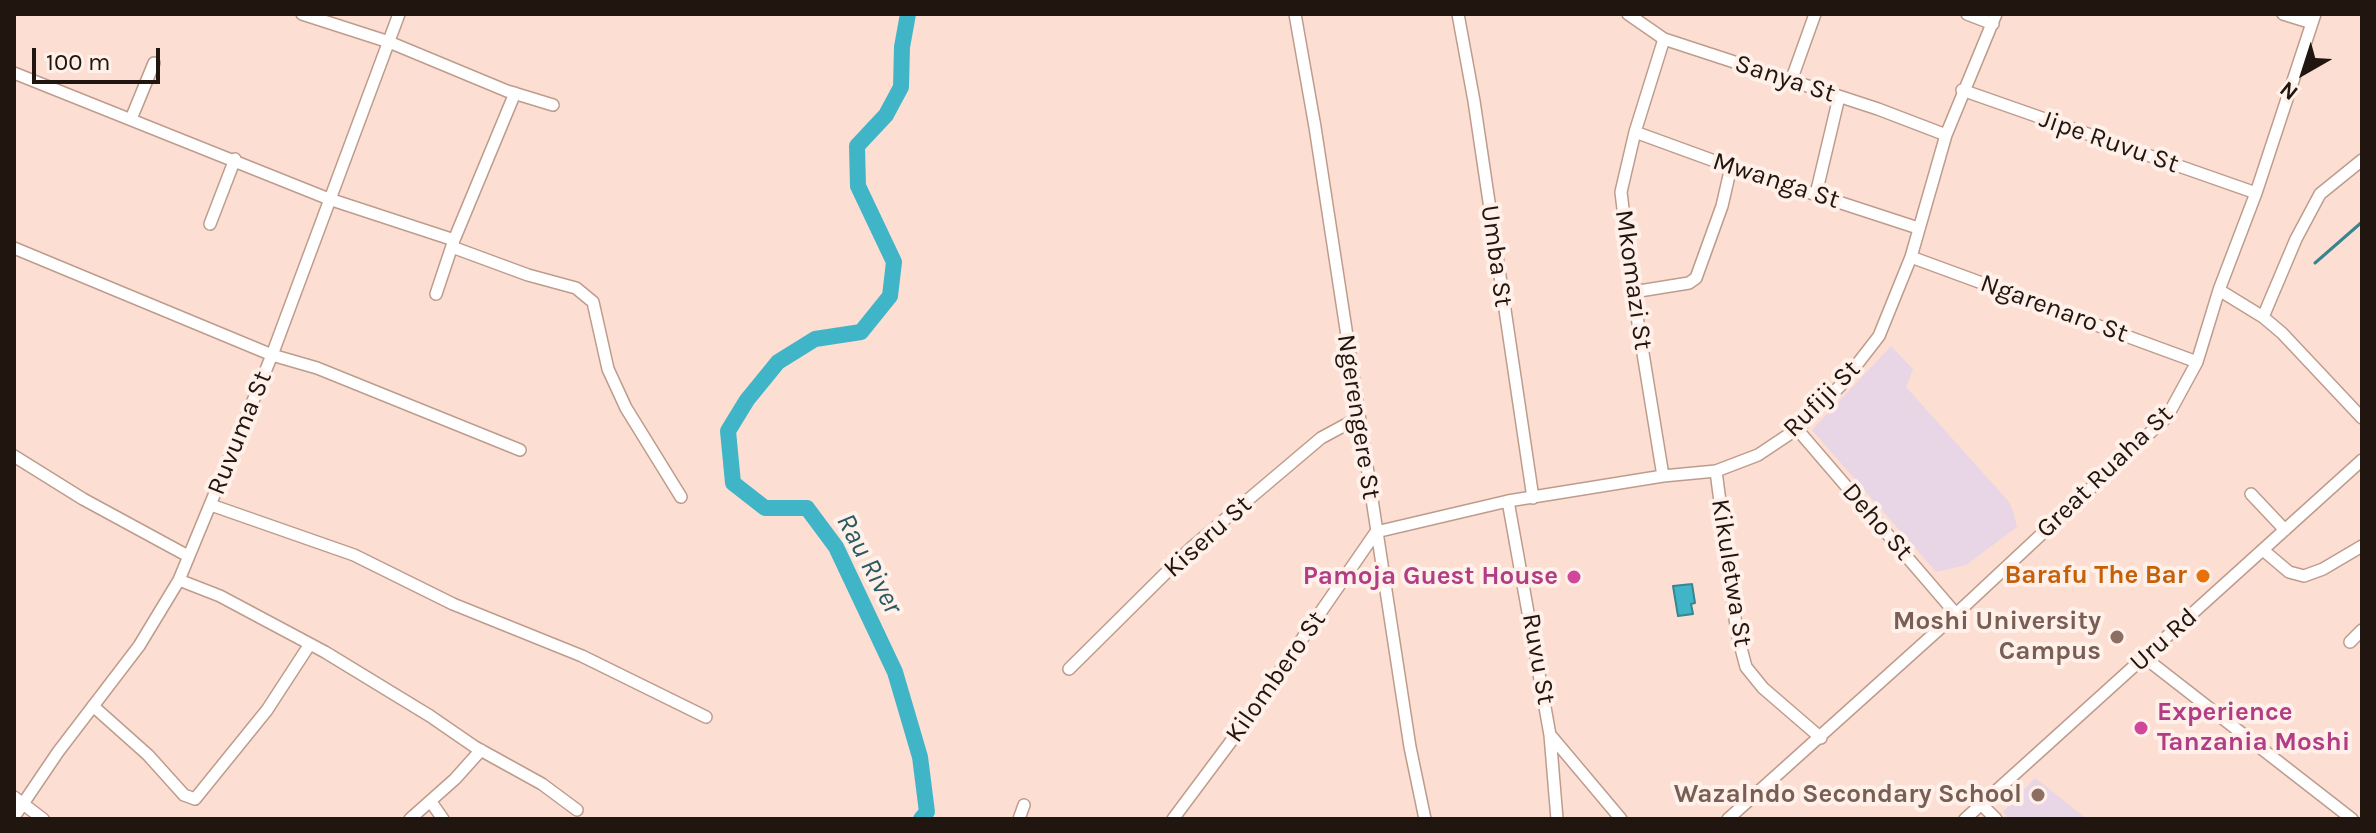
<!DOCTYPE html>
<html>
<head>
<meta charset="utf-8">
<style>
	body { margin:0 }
	#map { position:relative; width:2376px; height:833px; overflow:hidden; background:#fcdfd2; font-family:Karla,sans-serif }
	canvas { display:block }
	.frame { position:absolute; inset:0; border:16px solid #21150f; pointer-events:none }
	.north { position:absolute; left:2264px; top:32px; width:80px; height:80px; -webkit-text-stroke:6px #fff0e9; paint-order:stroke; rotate:219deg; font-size:22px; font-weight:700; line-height:32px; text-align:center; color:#21150f }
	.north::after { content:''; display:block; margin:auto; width:28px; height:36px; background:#21150f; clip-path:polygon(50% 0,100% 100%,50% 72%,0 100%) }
	.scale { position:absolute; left:32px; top:48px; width:128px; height:36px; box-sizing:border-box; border:4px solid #21150f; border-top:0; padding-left:10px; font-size:24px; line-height:28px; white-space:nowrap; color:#21150f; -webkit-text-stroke:6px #fff0e9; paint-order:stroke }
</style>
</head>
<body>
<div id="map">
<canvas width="2376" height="833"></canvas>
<div class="frame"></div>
<div class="north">N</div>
<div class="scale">100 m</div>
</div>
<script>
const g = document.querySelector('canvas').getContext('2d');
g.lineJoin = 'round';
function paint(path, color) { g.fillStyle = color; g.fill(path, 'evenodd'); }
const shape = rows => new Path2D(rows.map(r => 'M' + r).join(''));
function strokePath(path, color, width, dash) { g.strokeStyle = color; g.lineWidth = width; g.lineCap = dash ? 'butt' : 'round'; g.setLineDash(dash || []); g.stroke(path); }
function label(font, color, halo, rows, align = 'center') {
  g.font = font + ' Karla,sans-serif'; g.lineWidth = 8; g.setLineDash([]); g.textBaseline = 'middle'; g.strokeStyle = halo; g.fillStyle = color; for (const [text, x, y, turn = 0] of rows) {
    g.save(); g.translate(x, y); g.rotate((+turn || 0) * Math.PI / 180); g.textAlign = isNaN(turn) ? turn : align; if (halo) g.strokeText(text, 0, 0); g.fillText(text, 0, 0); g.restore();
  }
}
const education = shape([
	[1891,346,1913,369,1906,387,2009,502,2013,511,2017,527,1966,565,1936,572,1812,430],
	[2035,778,2087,819,2009,819,2003,812]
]);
const water = shape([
	[1692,584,1695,603,1691,604,1693,614,1678,616,1673,586,1692,584]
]);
const stream = shape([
	[2315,263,2362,222]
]);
const river = shape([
	[908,14,902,47,901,87,886,115,857,146,858,186,894,262,890,296,861,332,815,339,778,362,747,400,728,431,733,483,765,508,807,508,836,547,895,672,920,757,927,812,921,819]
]);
const minor = shape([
	[302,14,389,42,507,91,553,105],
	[1295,14,1315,127,1410,747,1425,819],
	[1458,14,1474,101,1533,498],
	[1628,14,1664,39,1878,109,1946,135],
	[1967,14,1993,24],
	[2283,14,2312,23],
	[14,73,329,199,454,240],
	[1791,81,1815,14],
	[1962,90,2256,193],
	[131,119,154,63],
	[1635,132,1731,167,1918,228],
	[1816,194,1839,97],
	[210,224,235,159],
	[452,247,528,275,576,288,593,302,608,369,626,408,681,497],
	[14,248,272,355,317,368,520,450],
	[1911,257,2197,362],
	[2219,290,2263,317,2282,333,2362,418],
	[1633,292,1689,283,1696,278,1722,206,1731,167],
	[436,294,454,240,515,93],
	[2263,317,2296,239,2320,194,2362,160],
	[1797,429,1956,614],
	[14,456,83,499,188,556],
	[1716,471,1737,633,1746,667,1763,688,1821,738],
	[1663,476,1633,292,1621,192,1635,132,1664,39],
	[2251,494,2285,530],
	[1508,501,1550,735,1557,819],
	[211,505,354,555,453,604,582,656,706,717],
	[2263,550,2289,572,2304,576,2323,569,2362,546],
	[179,580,220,596,325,652,430,716,475,747,542,784,577,810],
	[2350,642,2362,630],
	[2145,658,2352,819],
	[1069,669,1191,548,1321,438,1358,418],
	[93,706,148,755,184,795,195,799,267,710,310,644],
	[1552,737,1621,819],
	[14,797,43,819],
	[431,802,443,819],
	[1981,804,1996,819],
	[14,817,58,752,139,646,179,580,272,355,399,14],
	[410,819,455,779,481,750],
	[1019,819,1024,805],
	[1173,819,1235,736,1376,532,1508,501,1663,476,1716,471,1758,455,1797,429,1841,385,1879,336,1911,257,1946,135,1996,14],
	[1728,819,1956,614,2167,417,2197,362,2219,290,2256,193,2315,14],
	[1965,819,2362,460]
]);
const markers = [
	[2203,576,8,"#e8710a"],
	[1574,577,8,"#d1479c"],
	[2117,637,8,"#8d6e63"],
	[2141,728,8,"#d1479c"],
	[2038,795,8,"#8d6e63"]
];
const streetNames = [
	["Sanya St",1785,79,18],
	["Jipe Ruvu St",2109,142,19],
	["Mwanga St",1776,181,18],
	["Umba St",1496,256,82],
	["Mkomazi St",1633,280,82],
	["Ngarenaro St",2054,309,20],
	["Rufiji St",1822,399,-45],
	["Ngerengere St",1358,417,81],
	["Ruvuma St",240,433,-68],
	["Great Ruaha St",2105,472,-44],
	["Deho St",1877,522,49],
	["Kiseru St",1208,537,-42],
	["Kikuletwa St",1731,573,81],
	["Uru Rd",2164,640,-42],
	["Ruvu St",1538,659,80],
	["Kilombero St",1276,677,-55]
];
const foodNames = [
	["Barafu The Bar",2187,576]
];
const hotelNames = [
	["Pamoja Guest House",1558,577],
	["Experience",2157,713,"left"],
	["Tanzania Moshi",2157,743,"left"]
];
const educationNames = [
	["Moshi University",2101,622],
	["Campus",2101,652],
	["Wazalndo Secondary School",2022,795]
];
const waterNames = [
	["Rau River",869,564,62]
];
paint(education, '#e8d5e5');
paint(water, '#41b5c8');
strokePath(water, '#378590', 2);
strokePath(stream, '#378590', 3);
strokePath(river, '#41b5c8', 16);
strokePath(minor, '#be9c8d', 14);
strokePath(minor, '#fff', 11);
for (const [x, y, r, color] of markers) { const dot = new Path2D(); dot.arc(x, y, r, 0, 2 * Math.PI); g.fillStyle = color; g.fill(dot); strokePath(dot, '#fff0e9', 3); }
label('26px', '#21150f', '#fff0e9', streetNames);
label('bold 26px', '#c56008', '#fff0e9', foodNames, 'right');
label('bold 26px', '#b23c85', '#fff0e9', hotelNames, 'right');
label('bold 26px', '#785e54', '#fff0e9', educationNames, 'right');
label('italic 28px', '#295961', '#fff0e9', waterNames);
</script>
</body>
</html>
